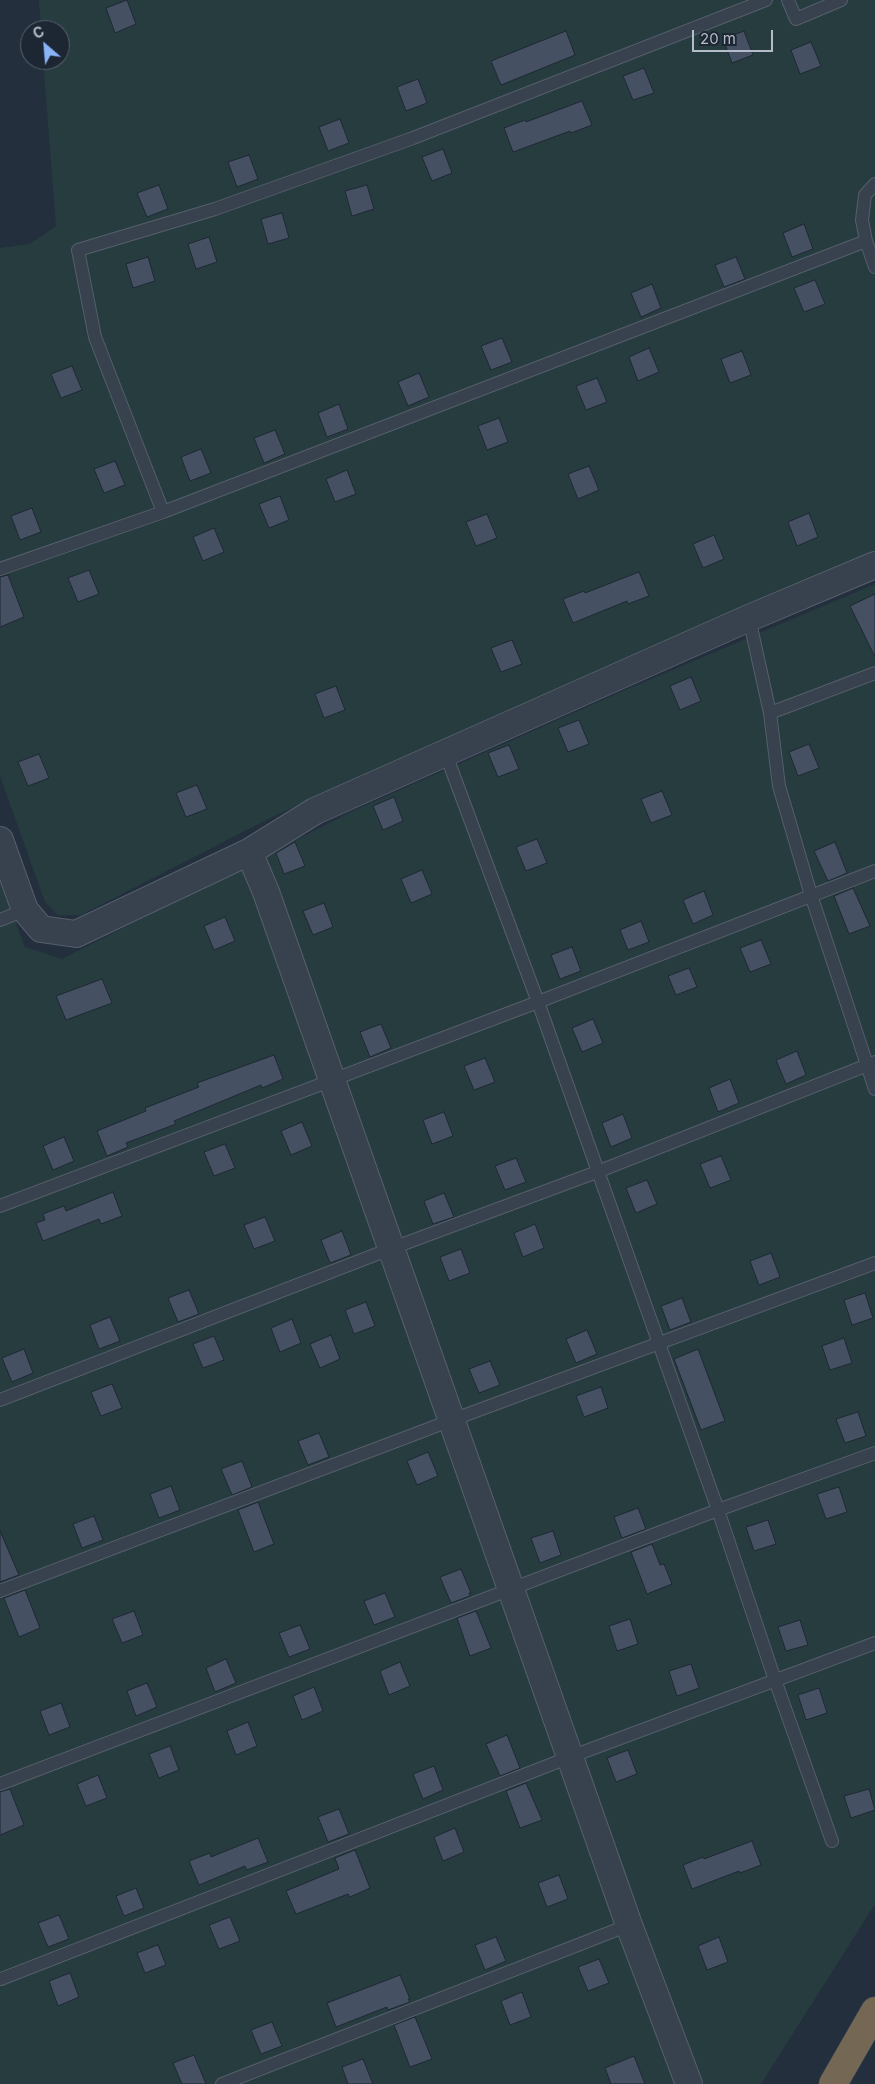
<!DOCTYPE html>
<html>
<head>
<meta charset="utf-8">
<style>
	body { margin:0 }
	#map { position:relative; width:875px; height:2084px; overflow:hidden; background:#242f3e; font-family:Inter,sans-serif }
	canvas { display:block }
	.north { position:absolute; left:20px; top:20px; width:50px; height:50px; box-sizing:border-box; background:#1d2633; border:1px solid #59626f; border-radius:50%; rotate:333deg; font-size:14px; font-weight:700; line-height:20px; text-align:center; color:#b4bcc9 }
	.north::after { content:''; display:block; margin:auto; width:18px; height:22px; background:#8ab4f8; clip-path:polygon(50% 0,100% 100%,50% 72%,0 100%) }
	.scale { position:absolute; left:692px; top:30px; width:81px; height:22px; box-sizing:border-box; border:2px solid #b4bcc9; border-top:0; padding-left:6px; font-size:15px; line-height:18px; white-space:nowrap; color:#b4bcc9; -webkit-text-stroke:4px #1d2633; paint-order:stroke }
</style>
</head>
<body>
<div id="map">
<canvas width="875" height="2084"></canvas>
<div class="north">С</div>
<div class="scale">20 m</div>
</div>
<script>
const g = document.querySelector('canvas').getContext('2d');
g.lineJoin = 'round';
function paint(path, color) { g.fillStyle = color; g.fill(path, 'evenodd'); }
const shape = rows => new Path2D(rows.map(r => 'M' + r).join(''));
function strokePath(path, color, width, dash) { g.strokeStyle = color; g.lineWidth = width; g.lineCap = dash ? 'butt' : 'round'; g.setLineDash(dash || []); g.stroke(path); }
const green = shape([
	[39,0,875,0,875,556,274,816,81,915,58,915,45,902,0,776,0,248,30,244,56,226,43,60,60,60,60,30,41,30],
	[875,584,875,1904,761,2084,0,2084,0,881,25,947,62,959,355,810,616,694]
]);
const building = shape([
	[127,0,136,24,115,33,106,8,127,0],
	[566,31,575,55,501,85,491,61,566,31],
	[744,31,753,55,732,63,723,39,744,31],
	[811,42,821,66,800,74,791,50,811,42],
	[644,68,654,93,633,100,623,76,644,68],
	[418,79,427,103,406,111,397,87,418,79],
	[582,101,592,125,571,133,570,131,513,152,504,128,525,120,526,122,582,101],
	[340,119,349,143,328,151,319,127,340,119],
	[443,149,452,173,432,181,422,157,443,149],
	[249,155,258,179,237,187,228,162,249,155],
	[159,185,168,209,147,217,137,193,159,185],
	[367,185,374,209,352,216,345,191,367,185],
	[282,213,289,238,268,244,261,219,282,213],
	[804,224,813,249,792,257,783,233,804,224],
	[209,237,217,262,196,269,188,244,209,237],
	[148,257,155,281,133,288,126,264,148,257],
	[736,257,745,279,724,287,715,265,736,257],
	[815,280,825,304,804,312,794,288,815,280],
	[652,284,661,308,641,317,631,293,652,284],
	[502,338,512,362,491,370,481,346,502,338],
	[649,348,659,372,638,381,629,357,649,348],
	[742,351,751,375,730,383,721,359,742,351],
	[72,366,82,390,61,398,51,374,72,366],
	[419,373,429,397,408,406,398,382,419,373],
	[597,378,607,402,586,410,576,386,597,378],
	[339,404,348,429,327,437,318,413,339,404],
	[499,418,508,442,487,450,478,426,499,418],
	[275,430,285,454,264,463,254,438,275,430],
	[201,449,211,473,190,481,181,457,201,449],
	[115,461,125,485,104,493,94,469,115,461],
	[589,466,599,490,578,499,568,474,589,466],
	[347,470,356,494,335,502,326,479,347,470],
	[280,496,289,520,269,528,259,504,280,496],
	[32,508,41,532,20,540,11,516,32,508],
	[809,513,818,537,797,546,788,522,809,513],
	[487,514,497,538,476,546,466,522,487,514],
	[214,528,224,552,203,561,193,537,214,528],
	[714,535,724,559,703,568,693,544,714,535],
	[89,570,99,594,78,602,68,578,89,570],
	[639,572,649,596,628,604,627,601,573,623,563,599,584,591,585,593,639,572],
	[8,575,24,617,0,627,0,577,8,575],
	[875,594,875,657,850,606,875,594],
	[512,640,522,664,501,672,491,648,512,640],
	[691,677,701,701,680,710,670,686,691,677],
	[336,686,345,710,324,718,315,694,336,686],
	[579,720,589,744,568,752,558,728,579,720],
	[809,744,819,768,798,776,789,752,809,744],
	[509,745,519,769,498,777,488,753,509,745],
	[39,754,49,778,28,786,18,762,39,754],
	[197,785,207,809,186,817,176,793,197,785],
	[662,791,672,815,651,823,641,799,662,791],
	[394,797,403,821,383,830,373,806,394,797],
	[537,839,547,863,526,871,516,847,537,839],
	[295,842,305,866,284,874,276,853,295,842],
	[835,842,847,873,828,881,814,851,835,842],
	[422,870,432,894,411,903,401,879,422,870],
	[853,888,870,926,849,934,834,896,853,888],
	[704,891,713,915,693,924,683,900,704,891],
	[324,903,333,927,313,935,303,911,324,903],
	[225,917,235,941,214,950,204,926,225,917],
	[641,921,649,942,628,950,620,930,641,921],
	[761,940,771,964,750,972,740,948,761,940],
	[572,947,581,971,560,979,551,955,572,947],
	[689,968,697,987,676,995,668,976,689,968],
	[102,979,112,1003,66,1020,56,996,102,979],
	[593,1019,603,1043,582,1052,572,1028,593,1019],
	[381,1024,391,1048,370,1057,360,1032,381,1024],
	[797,1051,806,1075,786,1084,776,1060,797,1051],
	[274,1055,283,1079,262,1088,261,1085,174,1121,176,1124,126,1143,128,1147,107,1156,97,1131,146,1111,145,1108,199,1087,197,1083,274,1055],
	[485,1058,495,1082,474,1090,464,1066,485,1058],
	[730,1079,739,1103,718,1112,709,1088,730,1079],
	[444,1112,453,1136,432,1144,423,1120,444,1112],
	[623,1114,632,1138,611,1147,602,1123,623,1114],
	[302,1122,312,1146,291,1155,281,1131,302,1122],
	[64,1137,74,1161,53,1170,43,1146,64,1137],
	[225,1144,235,1168,214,1176,204,1152,225,1144],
	[721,1156,731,1180,710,1188,700,1164,721,1156],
	[516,1158,526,1182,505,1190,495,1166,516,1158],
	[647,1180,657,1204,636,1213,626,1188,647,1180],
	[113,1192,122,1216,101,1224,99,1219,43,1241,36,1223,45,1220,43,1214,64,1206,66,1211,113,1192],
	[444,1193,454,1217,433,1224,424,1201,444,1193],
	[265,1217,275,1241,254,1249,244,1225,265,1217],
	[535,1224,544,1248,523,1257,514,1233,535,1224],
	[342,1231,351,1255,330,1263,321,1240,342,1231],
	[461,1249,470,1273,449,1281,440,1257,461,1249],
	[771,1253,780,1277,759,1285,750,1261,771,1253],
	[189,1290,199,1314,178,1322,168,1298,189,1290],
	[865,1293,873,1318,852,1325,844,1300,865,1293],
	[682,1298,691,1322,670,1330,661,1306,682,1298],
	[366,1302,375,1326,354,1334,345,1310,366,1302],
	[110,1317,120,1341,99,1349,90,1325,110,1317],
	[292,1319,301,1343,280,1352,271,1328,292,1319],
	[587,1330,597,1354,576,1363,566,1339,587,1330],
	[331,1335,340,1359,320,1368,310,1344,331,1335],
	[214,1336,224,1360,203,1368,193,1344,214,1336],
	[844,1338,852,1363,830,1370,822,1346,844,1338],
	[24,1349,33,1373,12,1382,2,1358,24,1349],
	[698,1349,725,1421,701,1430,674,1359,698,1349],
	[490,1361,500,1385,479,1393,469,1369,490,1361],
	[112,1384,122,1408,101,1416,91,1392,112,1384],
	[601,1387,608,1408,584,1417,576,1396,601,1387],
	[858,1412,866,1436,845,1443,836,1419,858,1412],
	[319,1433,329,1457,308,1465,298,1441,319,1433],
	[428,1452,438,1476,417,1485,407,1461,428,1452],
	[242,1461,252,1487,232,1495,221,1469,242,1461],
	[171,1486,180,1510,159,1518,150,1494,171,1486],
	[839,1487,847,1512,826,1519,817,1494,839,1487],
	[258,1502,274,1544,254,1552,238,1510,258,1502],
	[638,1508,646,1529,622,1538,614,1517,638,1508],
	[94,1516,103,1540,82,1548,73,1524,94,1516],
	[768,1520,776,1544,754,1551,746,1527,768,1520],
	[0,1531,19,1575,0,1582,0,1531],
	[553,1531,561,1555,540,1563,531,1538,553,1531],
	[652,1544,660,1565,664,1564,672,1584,647,1594,631,1552,652,1544],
	[461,1569,471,1593,469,1593,470,1596,451,1603,440,1577,461,1569],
	[25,1590,40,1628,19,1637,4,1598,25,1590],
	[385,1593,395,1617,374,1625,364,1601,385,1593],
	[134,1611,143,1635,122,1643,112,1619,134,1611],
	[476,1611,491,1648,470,1656,457,1618,476,1611],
	[630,1619,638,1644,617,1651,609,1626,630,1619],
	[800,1620,808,1645,786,1651,778,1627,800,1620],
	[300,1625,310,1649,289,1657,279,1633,300,1625],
	[226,1659,236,1683,215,1692,206,1668,226,1659],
	[400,1662,410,1686,389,1695,380,1671,400,1662],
	[691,1664,699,1688,677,1696,669,1671,691,1664],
	[147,1683,157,1707,136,1716,127,1691,147,1683],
	[314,1687,323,1711,302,1720,293,1696,314,1687],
	[819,1688,827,1713,806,1720,798,1695,819,1688],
	[61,1703,70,1727,49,1735,40,1711,61,1703],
	[248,1722,257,1746,236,1755,227,1731,248,1722],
	[507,1735,520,1768,500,1776,486,1744,507,1735],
	[170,1746,179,1770,159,1778,149,1754,170,1746],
	[628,1750,637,1774,616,1782,607,1758,628,1750],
	[434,1766,443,1790,423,1799,413,1774,434,1766],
	[98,1775,107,1798,86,1806,77,1784,98,1775],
	[526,1783,542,1820,520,1828,506,1791,526,1783],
	[10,1789,24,1825,0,1835,0,1792,10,1789],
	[869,1789,875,1810,851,1818,844,1796,869,1789],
	[339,1809,349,1834,328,1842,318,1817,339,1809],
	[455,1828,464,1852,443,1861,434,1837,455,1828],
	[258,1838,268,1862,247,1870,245,1866,199,1885,189,1861,210,1853,211,1857,258,1838],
	[752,1841,761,1865,740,1873,739,1871,692,1889,683,1865,703,1857,704,1859,752,1841],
	[355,1850,370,1888,350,1897,348,1894,296,1914,286,1891,339,1869,335,1858,355,1850],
	[559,1875,568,1899,547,1907,538,1883,559,1875],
	[136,1888,144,1908,124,1916,116,1896,136,1888],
	[59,1915,69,1939,48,1947,38,1923,59,1915],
	[230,1917,240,1941,219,1949,209,1925,230,1917],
	[496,1937,506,1961,485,1970,475,1945,496,1937],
	[719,1937,728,1962,707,1970,698,1946,719,1937],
	[158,1945,166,1965,145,1973,137,1953,158,1945],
	[599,1959,609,1983,588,1991,578,1967,599,1959],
	[70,1973,79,1997,58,2006,49,1981,70,1973],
	[400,1975,410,1999,408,1999,410,2002,388,2010,387,2007,336,2027,327,2003,400,1975],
	[522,1992,531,2017,510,2025,501,2001,522,1992],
	[415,2017,432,2059,410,2067,394,2025,415,2017],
	[272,2022,282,2046,261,2054,251,2030,272,2022],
	[194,2055,206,2084,182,2084,173,2063,194,2055],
	[634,2056,645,2084,611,2084,605,2068,634,2056],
	[363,2059,373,2084,348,2084,342,2067,363,2059]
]);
const lane = shape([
	[788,0,796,19,841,0],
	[875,184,865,195,862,220,866,241,875,267],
	[163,512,95,337,78,250,215,209,413,138,766,0],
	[0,569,163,512,866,241],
	[749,618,770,713,779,786,811,895,875,1089],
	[770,713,875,673],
	[445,752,538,1002,718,1510,775,1680,832,1841],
	[0,920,25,910],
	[0,1206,538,1002,875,871],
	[0,1400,390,1249,597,1172,875,1062],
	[0,1591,452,1420,875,1263],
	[0,1784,718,1510,875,1453],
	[1,1979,570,1757,875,1643],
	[222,2084,629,1925]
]);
const street = shape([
	[0,840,25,910,41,929,76,934,249,852,266,892,629,1925,689,2084],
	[249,852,315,811,749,618,875,565]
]);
const highway = shape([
	[833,2084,875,2011]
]);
paint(green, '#263c3f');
paint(building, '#455162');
strokePath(building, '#1f2835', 1);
strokePath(lane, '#565f6c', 14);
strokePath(street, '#565f6c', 28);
strokePath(highway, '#434c59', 29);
strokePath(lane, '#38414e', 12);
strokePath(street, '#38414e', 26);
strokePath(highway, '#746855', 28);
</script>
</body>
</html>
